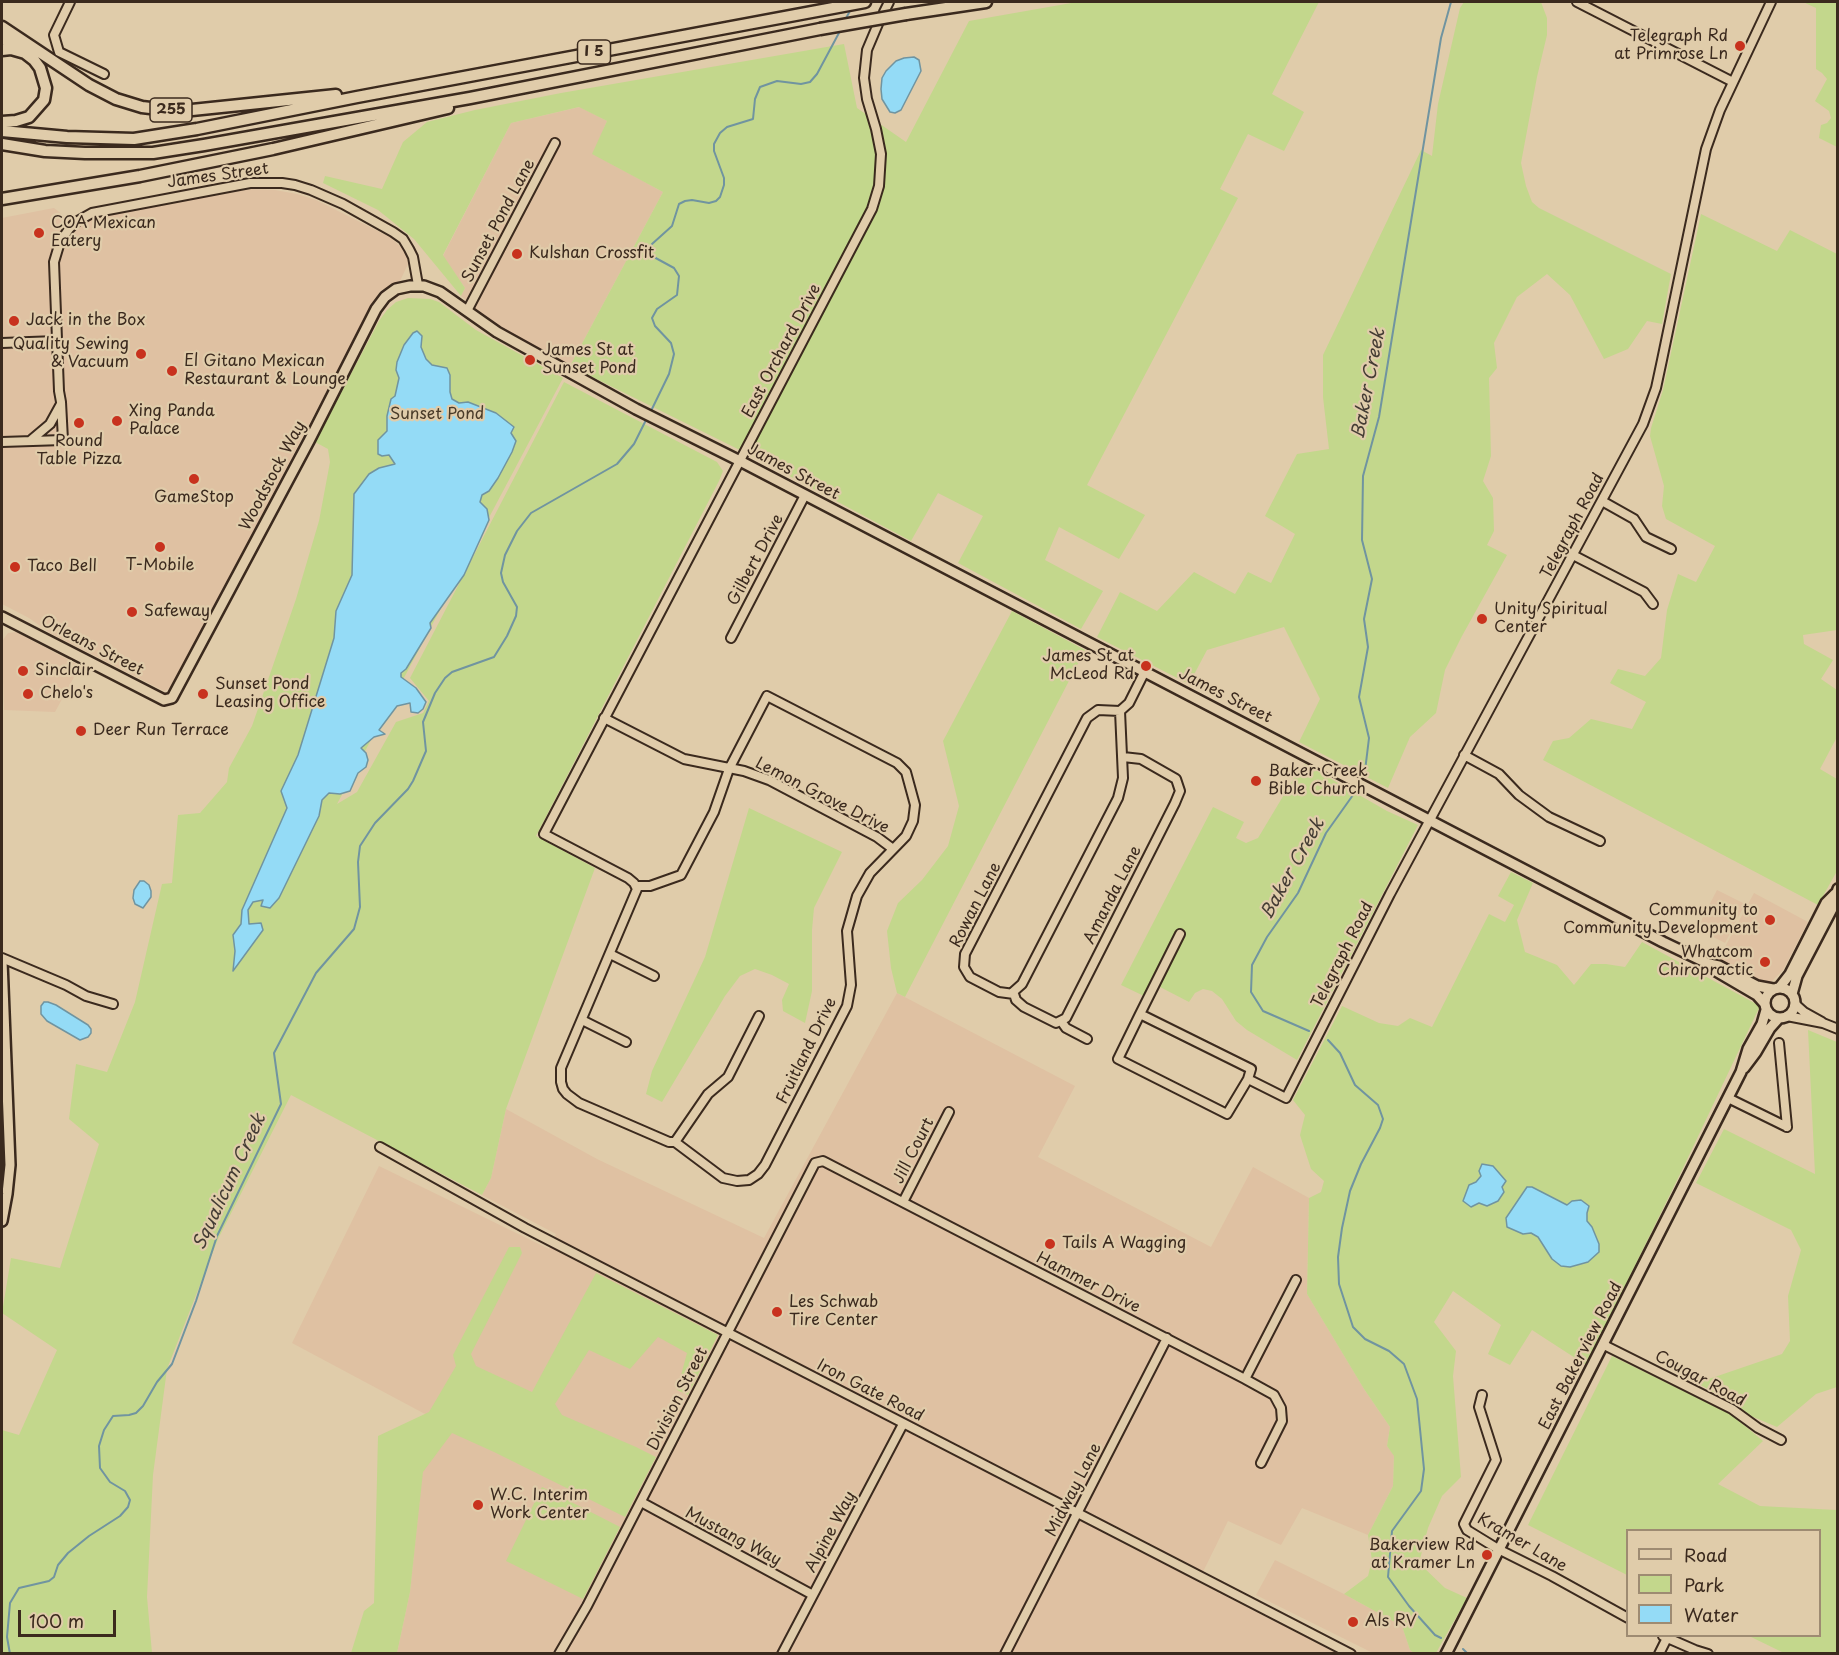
<!DOCTYPE html>
<html>
<head>
<meta charset="utf-8">
<style>
	body { margin:0 }
	#map { position:relative; width:1839px; height:1655px; overflow:hidden; background:#e0ccaa; font-family:"Playpen Sans",sans-serif }
	canvas { display:block }
	.frame { position:absolute; inset:0; border:3px solid #3b2a1e; pointer-events:none }
	.legend { position:absolute; left:1626px; top:1529px; width:195px; height:108px; box-sizing:border-box; background:#e0ccaa; border:2px solid #9e8b72; margin:0; padding:8px 10px; list-style:none; font-size:18px; color:#3b2a1e }
	.legend li { display:flex; align-items:center; gap:12px; height:30px }
	.legend b { width:30px; border:2px solid #9e8b72 }
	.scale { position:absolute; left:18px; top:1610px; width:98px; height:27px; box-sizing:border-box; border:3px solid #3b2a1e; border-top:0; padding-left:8px; font-size:18px; line-height:21px; white-space:nowrap; color:#3b2a1e; -webkit-text-stroke:4px #e0ccaa; paint-order:stroke }
</style>
</head>
<body>
<div id="map">
<canvas width="1839" height="1655"></canvas>
<div class="frame"></div>
<ul class="legend">
<li><b style="height:8px;background:#e0ccaa"></b>Road</li>
<li><b style="height:16px;background:#c3d78c"></b>Park</li>
<li><b style="height:16px;background:#94dbf6"></b>Water</li>
</ul>
<div class="scale">100 m</div>
</div>
<script>
const g = document.querySelector('canvas').getContext('2d');
g.lineJoin = 'round';
function paint(path, color) { g.fillStyle = color; g.fill(path, 'evenodd'); }
const shape = rows => new Path2D(rows.map(r => 'M' + r).join(''));
function strokePath(path, color, width, dash) { g.strokeStyle = color; g.lineWidth = width; g.lineCap = dash ? 'butt' : 'round'; g.setLineDash(dash || []); g.stroke(path); }
function label(font, color, halo, rows, align = 'center') {
  g.font = font + ' "Playpen Sans",sans-serif'; g.lineWidth = 4.5; g.setLineDash([]); g.textBaseline = 'middle'; g.strokeStyle = halo; g.fillStyle = color; for (const [text, x, y, turn = 0] of rows) {
    g.save(); g.translate(x, y); g.rotate((+turn || 0) * Math.PI / 180); g.textAlign = isNaN(turn) ? turn : align; if (halo) g.strokeText(text, 0, 0); g.fillText(text, 0, 0); g.restore();
  }
}
const built = shape([
	[580,107,607,121,593,154,663,192,570,366,508,332,483,315,461,296,465,288,443,256,511,123],
	[251,189,275,190,297,194,316,200,390,237,403,249,407,256,408,264,400,281,380,291,374,300,172,687,164,691,50,633,29,618,2,604,2,218,54,208,71,221],
	[16,632,80,666,55,712,4,710,2,641,8,633],
	[1717,890,1745,904,1725,943,1697,929],
	[1754,893,1808,922,1783,970,1771,982,1760,982,1718,960],
	[897,993,1075,1086,1038,1157,1211,1247,1253,1167,1309,1198,1307,1294,1364,1389,1390,1427,1387,1446,1394,1455,1393,1486,1368,1535,1302,1508,1281,1545,1228,1521,1198,1582,1336,1653,397,1653,410,1592,426,1438,425,1414,292,1343,379,1166,549,1249,556,1234,482,1195,491,1178,506,1109,597,1159,764,1238],
	[1275,1560,1344,1594,1402,1626,1410,1650,1414,1653,1373,1653,1256,1595]
]);
const green = shape([
	[1077,2,1319,2,1272,94,1304,112,1284,151,1248,134,1220,189,1238,198,1087,485,1145,515,1119,559,1059,527,1045,560,1103,591,1081,629,958,563,983,516,938,493,911,541,752,456,570,366,663,192,592,154,607,121,579,107,511,123,443,255,465,288,461,296,414,239,378,210,323,183,325,176,382,189,403,142,427,122,475,110,561,93,844,44,857,108,906,142,969,21],
	[1464,2,1541,2,1547,18,1547,35,1537,77,1521,163,1526,186,1532,202,1539,208,1671,274,1662,324,1647,321,1628,349,1604,359,1570,295,1547,274,1517,297,1494,343,1497,368,1489,378,1491,456,1483,481,1493,498,1494,531,1487,545,1507,555,1462,636,1445,670,1436,713,1410,737,1388,788,1299,742,1320,699,1284,627,1207,650,1189,684,1097,637,1120,592,1157,611,1194,572,1235,594,1248,572,1271,583,1295,534,1265,516,1297,454,1329,449,1323,397,1323,355,1421,150,1432,156,1438,104,1460,8],
	[1803,2,1837,2,1837,147,1819,138,1821,125,1827,123,1831,118,1829,111,1815,101,1827,79,1822,73,1816,69,1816,8],
	[1701,214,1777,251,1790,230,1837,254,1837,630,1803,635,1804,644,1833,660,1821,679,1837,690,1837,737,1820,769,1837,779,1837,871,1818,905,1543,760,1553,741,1569,738,1591,719,1632,729,1646,702,1610,683,1618,669,1645,676,1661,658,1667,610,1678,574,1696,582,1715,546,1666,519,1662,506,1664,486,1650,436,1651,428,1663,390],
	[408,298,430,299,439,302,476,330,563,378,337,804,357,792,396,722,423,713,429,701,410,678,564,382,717,462,723,471,719,481,536,836,595,868,506,1109,491,1178,482,1195,291,1095,218,1239,167,1369,153,1475,147,1597,152,1653,2,1653,2,1430,19,1435,57,1350,2,1313,11,1258,60,1268,99,1144,69,1119,76,1064,107,1072,135,1002,162,884,172,883,178,815,200,813,227,782,229,768,252,726,296,599,319,521,330,462,328,449,315,442,379,321,387,310,396,302],
	[1012,611,1085,650,905,997,897,993,891,968,887,931,898,903,922,880,948,846,959,806,943,741],
	[1305,764,1387,811,1418,825,1297,1060,1247,1030,1236,1021,1222,999,1212,991,1203,989,1195,993,1189,1002,1160,987,1146,997,1121,985,1213,807,1244,822,1236,838,1246,843,1258,838,1297,773],
	[749,808,842,852,814,908,812,930,812,991,805,1023,783,1011,782,1000,789,984,772,975,755,969,740,976,725,996,662,1102,646,1094,652,1071,705,957],
	[1511,872,1533,883,1517,920,1525,952,1557,965,1574,985,1591,964,1606,964,1625,967,1642,942,1760,1006,1683,1168,1586,1365,1532,1330,1510,1365,1488,1354,1501,1325,1453,1291,1434,1322,1456,1351,1453,1376,1461,1477,1442,1496,1428,1528,1419,1563,1445,1588,1467,1598,1436,1653,1414,1653,1410,1650,1402,1626,1344,1594,1368,1576,1372,1560,1368,1535,1393,1486,1394,1456,1387,1446,1390,1427,1364,1389,1307,1294,1309,1198,1321,1192,1324,1181,1311,1169,1300,1135,1305,1115,1293,1100,1342,1006,1379,1023,1398,1026,1410,1018,1432,1027,1489,914,1505,922,1514,905,1498,896],
	[1560,1202,1587,1213,1587,1222,1592,1227,1599,1244,1588,1262,1570,1267,1552,1259,1538,1237,1531,1233],
	[1808,1030,1837,1042,1837,1387,1816,1394,1777,1427,1751,1416,1737,1405,1697,1383,1782,1354,1790,1341,1788,1296,1801,1250,1791,1230,1696,1183,1724,1129,1815,1174],
	[509,1247,520,1247,522,1253,471,1354,476,1366,532,1392,596,1273,718,1335,688,1395,677,1390,687,1353,658,1337,630,1369,589,1350,555,1404,562,1415,636,1447,656,1457,625,1517,494,1452,452,1433,423,1472,410,1592,397,1653,351,1653,364,1611,374,1603,378,1436,429,1412,456,1366,453,1355],
	[1612,1356,1732,1415,1763,1441,1718,1484,1760,1506,1837,1510,1837,1653,1784,1653,1749,1636,1820,1636,1820,1530,1628,1530,1627,1575,1528,1525],
	[542,1487,620,1527,583,1599,506,1561]
]);
const water = shape([
	[914,57,919,60,921,71,901,110,895,113,890,112,882,99,881,89,882,78,886,71,896,61,904,58,914,57],
	[417,331,422,336,421,347,426,359,432,365,447,368,450,375,450,392,452,399,459,403,468,402,496,413,514,427,511,433,516,441,512,452,498,478,489,491,482,495,480,502,487,509,489,520,464,575,430,623,431,628,406,669,401,673,401,677,416,688,426,702,423,709,418,713,411,712,410,703,397,706,379,730,385,734,374,737,361,748,366,753,368,760,366,767,358,773,350,791,340,794,329,793,322,800,319,816,279,898,270,908,261,906,263,900,253,902,248,910,249,924,261,923,263,930,233,971,235,951,233,935,241,924,242,910,287,808,281,791,298,755,334,638,336,611,352,575,354,494,369,474,379,468,395,464,389,455,382,456,378,454,378,440,387,431,387,416,391,399,395,396,399,378,396,370,397,362,404,345,413,333,417,331],
	[140,881,144,881,149,885,151,891,151,897,143,908,135,904,133,898,134,890,140,881],
	[44,1002,48,1002,56,1005,88,1025,91,1029,91,1033,88,1037,80,1040,47,1021,41,1014,41,1006,44,1002],
	[1482,1164,1493,1166,1506,1181,1502,1187,1504,1192,1498,1201,1487,1206,1479,1203,1471,1207,1463,1201,1469,1185,1476,1182,1481,1176,1479,1171,1482,1164],
	[1527,1187,1532,1187,1567,1205,1572,1201,1581,1200,1589,1206,1587,1213,1587,1221,1592,1227,1599,1244,1599,1252,1588,1262,1570,1267,1561,1266,1552,1259,1538,1237,1531,1233,1523,1234,1507,1227,1506,1218,1527,1187]
]);
const stream = shape([
	[845,20,851,9],
	[650,413,669,374,674,354,671,343,655,326,652,318,657,309,677,295,679,276,674,268,652,256,650,250,652,244,672,226,679,204,685,201,692,200,709,203,716,201,720,197,724,185,724,178,714,151,714,144,720,133,727,127,753,119,755,99,760,87,777,81,801,84,810,82,817,74,840,31],
	[1365,771,1369,738,1359,697,1368,647,1364,619,1372,579,1362,540,1363,476,1379,417,1441,38,1451,2],
	[1309,1031,1263,1011,1251,992,1252,965,1267,937,1298,893,1326,833,1353,795],
	[1328,1040,1340,1053,1355,1085,1378,1105,1383,1119,1380,1128,1361,1164,1350,1191,1342,1228,1338,1257,1339,1284,1353,1327,1365,1339,1389,1351,1404,1364,1417,1399,1424,1469,1421,1491,1392,1531,1388,1577,1409,1606,1435,1635,1441,1638],
	[1463,1649,1468,1654],
	[10,1654,7,1637,10,1603,19,1588,49,1581,54,1577,58,1565,68,1553,89,1536,120,1516,128,1507,130,1500,125,1491,110,1482,100,1468,99,1446,104,1430,113,1416,129,1415,136,1413,143,1406,157,1382,172,1364,196,1301,217,1236,281,1104,274,1053,316,973,354,929,360,907,358,862,360,846,375,823,408,789,413,781,426,751,423,722,435,693,445,678,452,672,494,657,507,636,516,616,517,607,503,582,501,573,505,555,517,531,531,513,617,464,634,444,647,418]
]);
const minor = shape([
	[70,2,54,35,59,52,104,74],
	[1577,2,1733,82],
	[884,12,889,2],
	[467,311,555,143],
	[2,343,57,341],
	[31,440,50,424,61,404],
	[2,442,63,440,61,402,59,391,54,262,60,242,69,229,76,222,92,213,250,183,282,183,295,185,311,190,343,204,393,232,403,239,409,249,413,257,418,285],
	[1602,501,1634,519,1646,537,1671,549],
	[1573,555,1644,592,1653,604],
	[731,638,805,495],
	[604,718,684,759,744,771,769,780,877,837,893,849],
	[1464,755,1499,774,1519,795,1549,817,1600,841],
	[636,886,650,886,681,875,714,812,729,769,767,696,897,763,906,772,915,805,913,821,906,836,870,873,857,896,847,931,851,985,847,1006,765,1165,758,1174,749,1180,737,1181,723,1178,675,1142,669,1142,579,1103,567,1094,563,1089,561,1082,561,1068,637,889,634,883,628,878,544,834,872,209,879,186,881,154,876,129,867,99,864,78,867,50,878,24],
	[610,954,654,976],
	[2,958,66,985,86,996,113,1004],
	[1014,994,999,992,970,977,964,967,965,954,1087,718,1098,710,1120,711,1129,703,1145,671],
	[1014,994,1016,1000,1024,1007,1056,1023,1066,1018,1175,803,1180,791,1176,779,1141,759,1123,757],
	[1014,994,1013,992,1022,984,1118,798,1123,778,1120,711],
	[1795,1004,1804,1012,1822,1022],
	[1140,1014,1180,934],
	[1787,1016,1823,1023,1838,1029],
	[582,1020,626,1042],
	[1061,1021,1066,1028,1087,1039],
	[1779,1043,1787,1127],
	[1248,1079,1227,1114,1118,1059,1140,1014,1251,1069,1248,1079,1286,1098,1390,894,1643,424,1656,388,1662,360,1706,149,1720,110,1771,2],
	[1728,1098,1787,1127],
	[675,1142,708,1094,728,1077,759,1016],
	[380,1147,525,1228,1351,1654],
	[903,1202,949,1112],
	[1604,1345,1732,1409,1758,1428,1781,1440],
	[1245,1379,1296,1280],
	[1482,1395,1479,1407,1496,1460,1464,1524,1467,1530,1498,1549,1552,1576,1628,1618],
	[641,1502,813,1595],
	[1663,1636,1695,1650,1708,1654],
	[559,1654,587,1606,815,1163,823,1161,1245,1379,1274,1395,1281,1408,1282,1421,1261,1463],
	[782,1654,903,1424],
	[1005,1654,1167,1338],
	[1659,1654,1668,1636]
]);
const major = shape([
	[2,617,164,700,172,698,309,441,376,309,385,297,396,289,410,286,424,286,440,292,497,332,636,409,740,461,1663,942,1709,964,1719,966,1757,986,1773,989],
	[2,961,10,1165,7,1194,2,1221],
	[1709,964,1716,971,1757,995,1765,1004],
	'1765 1003a15 15 0 1 1 30 0a15 15 0 1 1-30 0Z',
	[1779,988,1790,974,1826,903,1835,894],
	[1792,994,1797,976,1832,909,1838,889],
	[1744,1068,1756,1052,1770,1028,1779,1018],
	[1446,1654,1741,1072,1748,1049,1762,1024,1766,1010]
]);
const highway = shape([
	[906,14,986,2],
	[2,27,89,85,116,99,142,107,167,110,192,110,336,95],
	[2,38,19,49],
	[2,50,11,49,25,53,34,60,40,68,46,88,44,100,29,117,16,121,2,122],
	[2,131,67,137,134,139,197,129,357,97,865,2],
	[2,144,45,151,85,153,153,153,204,145,470,98,820,29],
	[2,199,140,176,273,149,448,108]
]);
const highwayBridge = shape([
	[820,29,906,14]
]);
const markers = [
	[1740,46,6,"#c8321e"],
	[39,233,6,"#c8321e"],
	[517,254,6,"#c8321e"],
	[14,321,6,"#c8321e"],
	[141,354,6,"#c8321e"],
	[530,360,6,"#c8321e"],
	[172,371,6,"#c8321e"],
	[117,421,6,"#c8321e"],
	[79,423,6,"#c8321e"],
	[194,479,6,"#c8321e"],
	[160,547,6,"#c8321e"],
	[15,567,6,"#c8321e"],
	[132,612,6,"#c8321e"],
	[1482,619,6,"#c8321e"],
	[1146,666,6,"#c8321e"],
	[23,671,6,"#c8321e"],
	[28,694,6,"#c8321e"],
	[203,694,6,"#c8321e"],
	[81,731,6,"#c8321e"],
	[1256,781,6,"#c8321e"],
	[1770,920,6,"#c8321e"],
	[1765,962,6,"#c8321e"],
	[1050,1244,6,"#c8321e"],
	[777,1312,6,"#c8321e"],
	[478,1505,6,"#c8321e"],
	[1487,1555,6,"#c8321e"],
	[1353,1622,6,"#c8321e"]
];
const shields = [
	[594,52,33],
	[171,110,42]
];
const shieldNames = [
	["I 5",594,52],
	["255",171,110]
];
const poiNames = [
	["Telegraph Rd",1728,37,"right"],
	["at Primrose Ln",1728,55,"right"],
	["COA Mexican",51,224],
	["Eatery",51,242],
	["Kulshan Crossfit",529,254],
	["Jack in the Box",26,321],
	["Quality Sewing",129,345,"right"],
	["& Vacuum",129,363,"right"],
	["James St at",542,351],
	["Sunset Pond",542,369],
	["El Gitano Mexican",184,362],
	["Restaurant & Lounge",184,380],
	["Xing Panda",129,412],
	["Palace",129,430],
	["Round",79,442,"center"],
	["Table Pizza",79,460,"center"],
	["GameStop",194,498,"center"],
	["T-Mobile",160,566,"center"],
	["Taco Bell",27,567],
	["Unity Spiritual",1494,610],
	["Center",1494,628],
	["Safeway",144,612],
	["James St at",1134,657,"right"],
	["McLeod Rd",1134,675,"right"],
	["Sinclair",35,671],
	["Sunset Pond",215,685],
	["Leasing Office",215,703],
	["Chelo's",40,694],
	["Deer Run Terrace",93,731],
	["Baker Creek",1268,772],
	["Bible Church",1268,790],
	["Community to",1758,911,"right"],
	["Community Development",1758,929,"right"],
	["Whatcom",1753,953,"right"],
	["Chiropractic",1753,971,"right"],
	["Tails A Wagging",1062,1244],
	["Les Schwab",789,1303],
	["Tire Center",789,1321],
	["W.C. Interim",490,1496],
	["Work Center",490,1514],
	["Bakerview Rd",1475,1546,"right"],
	["at Kramer Ln",1475,1564,"right"],
	["Als RV",1365,1622]
];
const streetNames = [
	["James Street",218,176,-8],
	["Sunset Pond Lane",499,221,-62],
	["East Orchard Drive",782,351,-62],
	["James Street",793,472,28],
	["Woodstock Way",273,476,-62],
	["Telegraph Road",1573,526,-62],
	["Gilbert Drive",756,560,-62],
	["Orleans Street",92,646,27],
	["James Street",1225,696,27],
	["Lemon Grove Drive",822,796,27],
	["Amanda Lane",1113,895,-63],
	["Rowan Lane",976,905,-63],
	["Telegraph Road",1343,955,-63],
	["Fruitland Drive",807,1051,-64],
	["Jill Court",914,1151,-63],
	["Hammer Drive",1088,1283,27],
	["East Bakerview Road",1581,1356,-63],
	["Cougar Road",1700,1379,28],
	["Iron Gate Road",870,1391,27],
	["Division Street",678,1399,-63],
	["Midway Lane",1074,1490,-63],
	["Alpine Way",831,1532,-62],
	["Mustang Way",733,1537,28],
	["Kramer Lane",1522,1543,30]
];
const parkNames = [
	["Sunset Pond",437,415]
];
const waterNames = [
	["Baker Creek",1369,384,-79],
	["Baker Creek",1293,869,-61],
	["Squalicum Creek",230,1182,-65]
];
paint(built, '#dfc1a2');
paint(green, '#c3d78c');
paint(water, '#94dbf6');
strokePath(water, '#7094a0', 1.5);
strokePath(stream, '#7094a0', 2);
strokePath(minor, '#3b2a1e', 12);
strokePath(major, '#3b2a1e', 14);
strokePath(highway, '#3b2a1e', 15);
strokePath(minor, '#e0ccaa', 8);
strokePath(major, '#e0ccaa', 9);
strokePath(highway, '#e0ccaa', 10);
strokePath(highwayBridge, '#3b2a1e', 15, []);
strokePath(highwayBridge, '#e0ccaa', 10);
for (const [x, y, r, color] of markers) { const dot = new Path2D(); dot.arc(x, y, r, 0, 2 * Math.PI); g.fillStyle = color; g.fill(dot); strokePath(dot, '#e0ccaa', 2); }
for (const [x, y, w] of shields) { const box = new Path2D(); box.roundRect(x - w / 2, y - 12, w, 24, 4.5); g.fillStyle = '#e0ccaa'; g.fill(box); strokePath(box, '#3b2a1e', 1.5); }
label('bold 15px', '#3b2a1e', null, shieldNames);
label('16px', '#3b2a1e', '#e0ccaa', poiNames, 'left');
label('16px', '#3b2a1e', '#e0ccaa', streetNames);
label('16px', '#493b29', '#e0ccaa', parkNames);
label('italic 18px', '#443c34', '#e0ccaa', waterNames);
</script>
</body>
</html>
